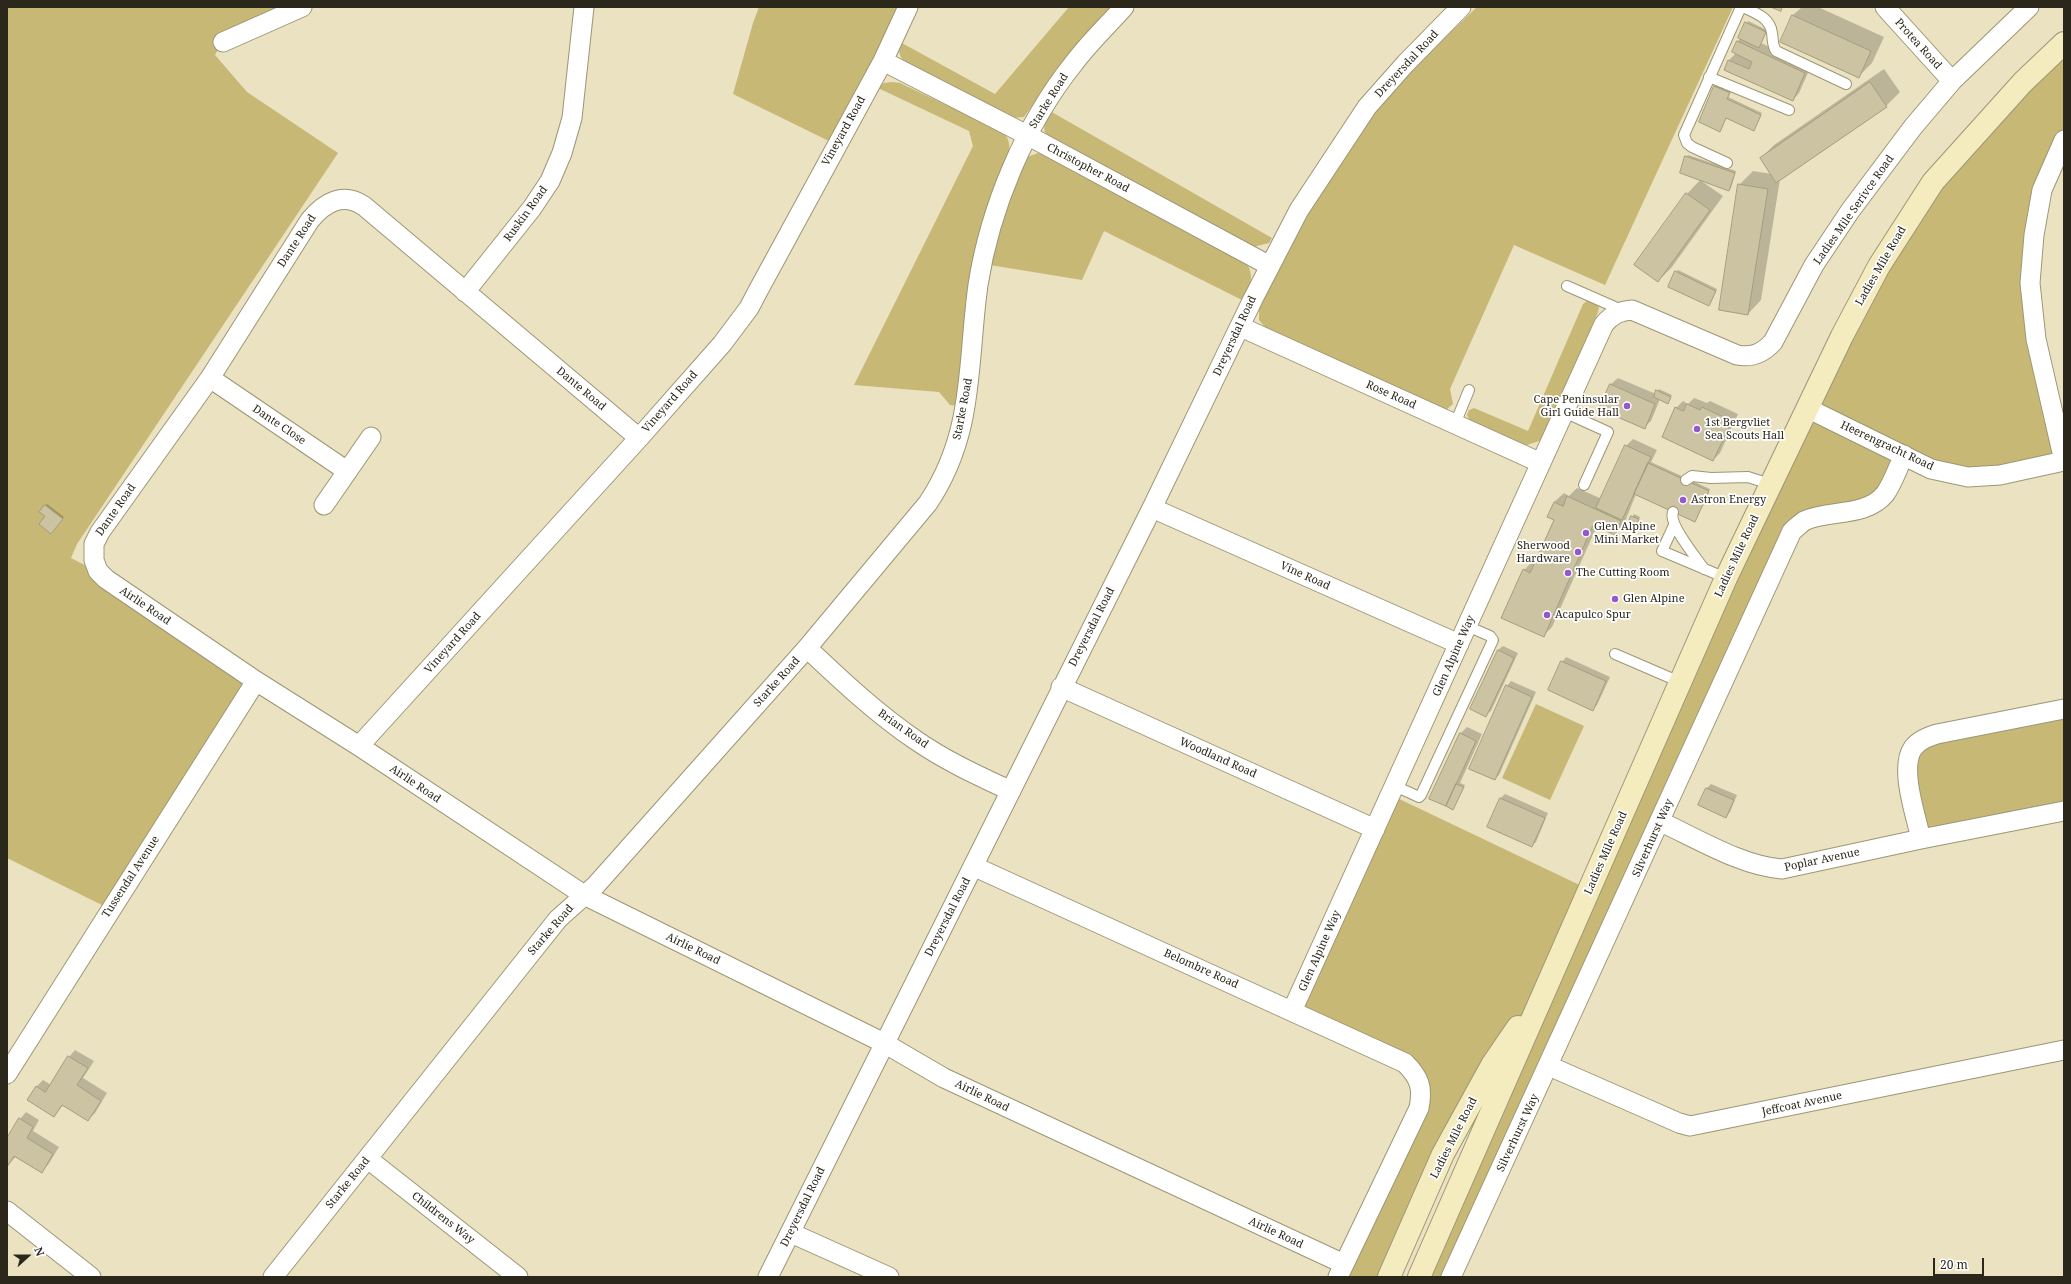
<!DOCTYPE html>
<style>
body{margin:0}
#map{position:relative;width:2071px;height:1284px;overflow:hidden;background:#eae2c0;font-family:"Noto Serif",serif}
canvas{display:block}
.frame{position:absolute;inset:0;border:8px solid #2b281b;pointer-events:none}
.north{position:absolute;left:8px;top:1236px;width:40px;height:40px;-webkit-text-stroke:3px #fff;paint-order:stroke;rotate:69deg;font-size:11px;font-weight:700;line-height:16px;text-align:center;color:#2b281b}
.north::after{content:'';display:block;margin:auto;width:14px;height:18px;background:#2b281b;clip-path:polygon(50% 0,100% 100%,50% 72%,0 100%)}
.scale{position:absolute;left:1933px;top:1258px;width:51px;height:18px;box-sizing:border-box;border:2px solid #2b281b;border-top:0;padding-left:5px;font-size:12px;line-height:14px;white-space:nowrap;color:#2b281b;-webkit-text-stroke:3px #fff;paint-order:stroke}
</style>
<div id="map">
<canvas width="2071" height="1284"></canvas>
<div class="frame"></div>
<div class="north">N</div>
<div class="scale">20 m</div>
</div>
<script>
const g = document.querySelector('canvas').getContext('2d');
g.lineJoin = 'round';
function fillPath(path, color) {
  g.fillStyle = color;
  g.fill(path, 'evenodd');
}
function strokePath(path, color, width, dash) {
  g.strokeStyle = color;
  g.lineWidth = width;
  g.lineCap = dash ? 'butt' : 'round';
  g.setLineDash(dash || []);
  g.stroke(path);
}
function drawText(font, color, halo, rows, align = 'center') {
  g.font = font + ' "Noto Serif",serif';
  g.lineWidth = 3.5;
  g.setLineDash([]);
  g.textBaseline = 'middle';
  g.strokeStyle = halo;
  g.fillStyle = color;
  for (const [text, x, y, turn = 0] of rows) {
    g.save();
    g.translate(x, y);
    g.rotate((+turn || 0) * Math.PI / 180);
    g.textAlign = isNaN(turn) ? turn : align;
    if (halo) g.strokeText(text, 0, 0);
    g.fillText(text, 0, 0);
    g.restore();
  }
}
const green = new Path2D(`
 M7 7H302L223 41 215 55 247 92 338 153 77 544 71 558 98 572 253 682 110 909 7 858Z
 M759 7H907L835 144 733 94 753 23Z
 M1069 7H1113L1067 58 1024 117 1012 118 904 62C899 55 898 50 900 42L995 94Z
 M1477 7H1733L1605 285 1514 245 1450 389 1453 404 1446 410 1268 331 1259 320V306L1306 215 1372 114 1411 70Z
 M2064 43V140L2057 153 2030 283 2064 461 2000 475 1904 455 1885 494 1803 522 1451 1277H1419L1544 989 1389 1277H1338L1419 1108 1415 1073 1292 1011 1391 795 1590 890 1726 578 1933 182Z
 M892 82 900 83 1003 132C1017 146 1004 164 998 179L958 406 950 405 939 392 854 385 973 146 969 131 878 88 884 83Z
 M1050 111 1272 238 1269 243 1253 247 1046 135C1042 125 1045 120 1050 111Z
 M1038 153 1045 155 1247 264C1255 278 1250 287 1242 300L1104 231 1082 280 990 265 1003 212 1027 157Z
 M1588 300 1597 303 1599 307 1598 312 1544 435 1539 441 1524 446 1470 421 1467 415 1469 410 1474 408 1528 431 1583 304Z
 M1536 704 1584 726 1550 800 1502 778Z
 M2064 709V811L1921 839 1914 747Z`);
const shadow = new Path2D(`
 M1802 7H1818L1884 37 1872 63 1858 77 1781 41 1793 15Z
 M1748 21 1767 30 1761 43 1811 66 1799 93 1793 100 1725 70 1729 60 1736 53 1737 42 1741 38Z
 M1884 69 1900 92 1886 106 1780 179 1761 300 1748 314 1739 185 1753 171 1772 174 1761 158 1774 145Z
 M1717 85 1731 91 1728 97 1762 113 1754 129 1727 117 1720 130 1715 87Z
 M1688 155 1736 171 1731 188 1729 189 1686 157Z
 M1700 180 1723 196 1672 267 1658 281 1687 194Z
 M1678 270 1717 289 1709 305 1676 272Z
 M1618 378 1656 394 1659 389 1672 395 1668 402 1660 399 1651 421 1644 427 1601 408 1611 384Z
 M1694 398 1707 403 1710 401 1738 414 1720 453 1713 460 1676 408 1683 401 1688 404Z
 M1633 439 1657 450 1651 462 1710 489 1696 519 1636 494 1624 524 1615 533 1597 526 1552 627 1543 636 1524 570 1533 561 1536 562 1555 519 1548 517 1554 502 1564 493 1569 496 1577 488 1602 499 1626 446Z
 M47 504 64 517 52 531 46 516 41 512Z
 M1634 514 1640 517 1637 524 1630 521Z
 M1503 646 1518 653 1491 711 1486 715 1498 650Z
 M1566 657 1610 677 1597 705 1593 709 1562 662Z
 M1511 681 1536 692 1499 775 1495 779 1507 686Z
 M1467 727 1482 734 1460 783 1465 785 1453 809 1460 734Z
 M1711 784 1737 795 1730 812 1726 817 1699 805 1707 788Z
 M1505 794 1548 813 1536 842 1531 846 1488 826 1501 798Z
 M75 1050 94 1061 83 1078 107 1093 95 1113 88 1120 64 1104 54 1116 36 1087 43 1080 51 1085 69 1057Z
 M26 1112 39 1120 33 1131 59 1147 48 1165 41 1171 16 1156 7 1167V1136L9 1137 20 1119Z`);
const building = new Path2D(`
 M1771 7H1782L1781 11Z
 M1792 15 1871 51 1859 78 1780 42Z
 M1745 22 1766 32 1759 48 1738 38Z
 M1737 41 1805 73 1793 101 1724 70 1728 60 1749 69 1752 62 1732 52Z
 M1870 82 1887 107 1776 183 1760 158Z
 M1714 86 1730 93 1727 99 1761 115 1754 131 1726 118 1720 132 1699 122Z
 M1685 156 1735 173 1729 191 1680 173Z
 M1738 184 1768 189 1748 315 1719 310Z
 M1686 193 1710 210 1658 282 1634 265Z
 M1675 271 1716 291 1709 306 1668 287Z
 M1610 384 1655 404 1645 429 1599 409Z
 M1656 390 1671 397 1668 404 1654 397Z
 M1687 404 1700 410 1702 407 1732 421 1713 461 1662 437 1675 407 1683 411Z
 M1625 445 1651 457 1622 520 1596 508Z
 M1648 463 1709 491 1695 522 1634 494Z
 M1567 496 1621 521 1615 535 1593 525 1544 637 1501 618 1523 569 1530 573 1554 520 1547 517 1554 502 1563 506Z
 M45 505 63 519 51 534 39 524 45 516 39 512Z
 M1631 516 1639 519 1637 525 1629 521Z
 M1498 650 1514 658 1486 717 1470 709Z
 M1561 661 1606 681 1593 711 1548 690Z
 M1506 685 1532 697 1495 780 1469 769Z
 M1460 733 1476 741 1446 806 1429 799Z
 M1456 784 1464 787 1453 810 1446 806Z
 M1706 788 1734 800 1726 818 1698 805Z
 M1500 798 1545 818 1532 847 1487 827Z
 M68 1056 88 1068 77 1085 101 1101 88 1121 62 1105 54 1117 27 1100 36 1086 45 1092Z
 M19 1118 33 1127 27 1138 53 1154 42 1173 14 1156 7 1167V1138Z`);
const lane = new Path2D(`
 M1743 7C1755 13 1770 17 1772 33 1773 39 1772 45 1776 51L1846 84
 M1709 77 1789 110
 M1727 163 1692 147 1687 143 1684 135 1741 7
 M1567 286 1624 311
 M1564 412 1608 432 1584 485
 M1455 424 1469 390
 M1686 480 1692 476 1711 478 1748 477 1770 484
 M1673 512C1668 524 1696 557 1704 569
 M1674 525 1662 551 1726 578
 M1615 654 1680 682
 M1395 786 1419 797 1421 795 1493 640 1490 636 1467 626`);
const street = new Path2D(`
 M1885 7 1952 81
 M223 42 302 7
 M883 61 1027 135 1270 266
 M465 292 532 208 550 181 562 153 572 118 584 7
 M1241 327 1541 463
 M210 378 347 471
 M1807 408 1931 469 1968 477 2000 475 2064 461
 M639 438 364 206C343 192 325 202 310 220L210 378 100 532 94 544V560L98 571 106 579 256 681 359 746 584 895 884 1043 944 1078 1344 1264
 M2064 461 2036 339 2030 283 2034 235 2042 190 2064 140
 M324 505 371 437
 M1152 508 1459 644
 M807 648C842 681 877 714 917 741 946 761 979 776 1011 791
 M1061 687 1375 829
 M359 746 639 438 722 344 749 308 759 289 883 61 908 7
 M1661 822C1698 839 1742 866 1782 869L1921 839 2064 811
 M1921 839C1916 816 1899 768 1913 748 1919 740 1928 737 1937 734L2064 709
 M973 866 1405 1063C1420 1078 1423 1088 1419 1108L1338 1277
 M1292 1011 1604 324C1612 315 1619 311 1632 310L1737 355C1752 358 1763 353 1773 342L1814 265 1850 211 1913 127 1952 81 2029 7
 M1549 1066 1679 1123 1690 1126 2064 1050
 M7 1074 256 681
 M368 1159 518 1277
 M7 1211 91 1277
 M791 1233 889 1277
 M273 1277 558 919 596 885 807 648 928 503C975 433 967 364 978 285 990 208 1025 124 1074 63 1089 43 1108 25 1124 7
 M768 1277 1152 508 1253 299 1299 210 1367 107 1406 63 1461 7
 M1451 1277 1792 531C1796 528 1800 524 1804 521 1829 509 1865 518 1885 494 1893 483 1898 467 1904 455`);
const secondary = new Path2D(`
 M1389 1277 1443 1154 1492 1065 1518 1027
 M1419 1277 1726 578 1842 336 1879 266 1933 182 2023 82 2064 43`);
const markers = [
 [1627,406,4,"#9657cd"],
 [1697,429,4,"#9657cd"],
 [1683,500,4,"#9657cd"],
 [1586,533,4,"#9657cd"],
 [1578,552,4,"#9657cd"],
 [1568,573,4,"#9657cd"],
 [1615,599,4,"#9657cd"],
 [1547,615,4,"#9657cd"]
];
const streetNames = [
 ["Protea Road",1918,44,48],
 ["Dreyersdal Road",1407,64,-47],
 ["Starke Road",1049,101,-58],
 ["Vineyard Road",844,131,-61],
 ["Christopher Road",1088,168,28],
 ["Ladies Mile Serivce Road",1854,210,-55],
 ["Ruskin Road",526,214,-54],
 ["Dante Road",297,241,-57],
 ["Ladies Mile Road",1881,266,-60],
 ["Dreyersdal Road",1235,336,-65],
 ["Dante Road",581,389,40],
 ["Rose Road",1391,395,24],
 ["Vineyard Road",670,402,-49],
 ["Starke Road",963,409,-79],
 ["Dante Close",279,425,34],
 ["Heerengracht Road",1887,446,25],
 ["Dante Road",116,510,-55],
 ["Ladies Mile Road",1737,556,-65],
 ["Vine Road",1305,576,24],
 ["Airlie Road",145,606,34],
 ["Dreyersdal Road",1092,627,-63],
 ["Vineyard Road",453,643,-48],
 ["Glen Alpine Way",1454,656,-66],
 ["Starke Road",777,682,-48],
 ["Brian Road",903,729,35],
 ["Woodland Road",1218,758,24],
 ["Airlie Road",415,784,34],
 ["Silverhurst Way",1653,838,-66],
 ["Ladies Mile Road",1606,853,-66],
 ["Poplar Avenue",1822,860,-12],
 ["Tussendal Avenue",131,877,-57],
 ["Dreyersdal Road",948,917,-63],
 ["Starke Road",551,930,-49],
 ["Airlie Road",693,949,26],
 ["Glen Alpine Way",1320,951,-66],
 ["Belombre Road",1201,969,24],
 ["Airlie Road",982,1096,26],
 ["Jeffcoat Avenue",1802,1104,-12],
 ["Silverhurst Way",1518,1133,-65],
 ["Ladies Mile Road",1454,1138,-63],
 ["Starke Road",348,1183,-51],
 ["Dreyersdal Road",803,1207,-64],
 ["Childrens Way",443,1218,38],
 ["Airlie Road",1276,1233,25]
];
const poiNames = [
 ["Cape Peninsular",1619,400,"right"],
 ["Girl Guide Hall",1619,413,"right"],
 ["1st Bergvliet",1705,423],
 ["Sea Scouts Hall",1705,436],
 ["Astron Energy",1691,500],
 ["Glen Alpine",1594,527],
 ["Mini Market",1594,540],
 ["Sherwood",1570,546,"right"],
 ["Hardware",1570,559,"right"],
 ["The Cutting Room",1576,573],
 ["Glen Alpine",1623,599],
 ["Acapulco Spur",1555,615]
];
fillPath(green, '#c7b875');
fillPath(shadow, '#0003');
fillPath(building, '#cbc3a2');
strokePath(building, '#a49d7d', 1);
strokePath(lane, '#9d9676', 12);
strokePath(street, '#9d9676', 21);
strokePath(secondary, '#9d9676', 24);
strokePath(lane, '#fff', 10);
strokePath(street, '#fff', 19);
strokePath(secondary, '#f4ebbf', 22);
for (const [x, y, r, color] of markers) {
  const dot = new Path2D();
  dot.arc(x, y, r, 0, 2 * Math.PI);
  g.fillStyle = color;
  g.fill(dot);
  strokePath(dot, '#fff', 1.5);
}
drawText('11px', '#2b281b', '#fff', streetNames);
drawText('11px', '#2b281b', '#fff', poiNames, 'left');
</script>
